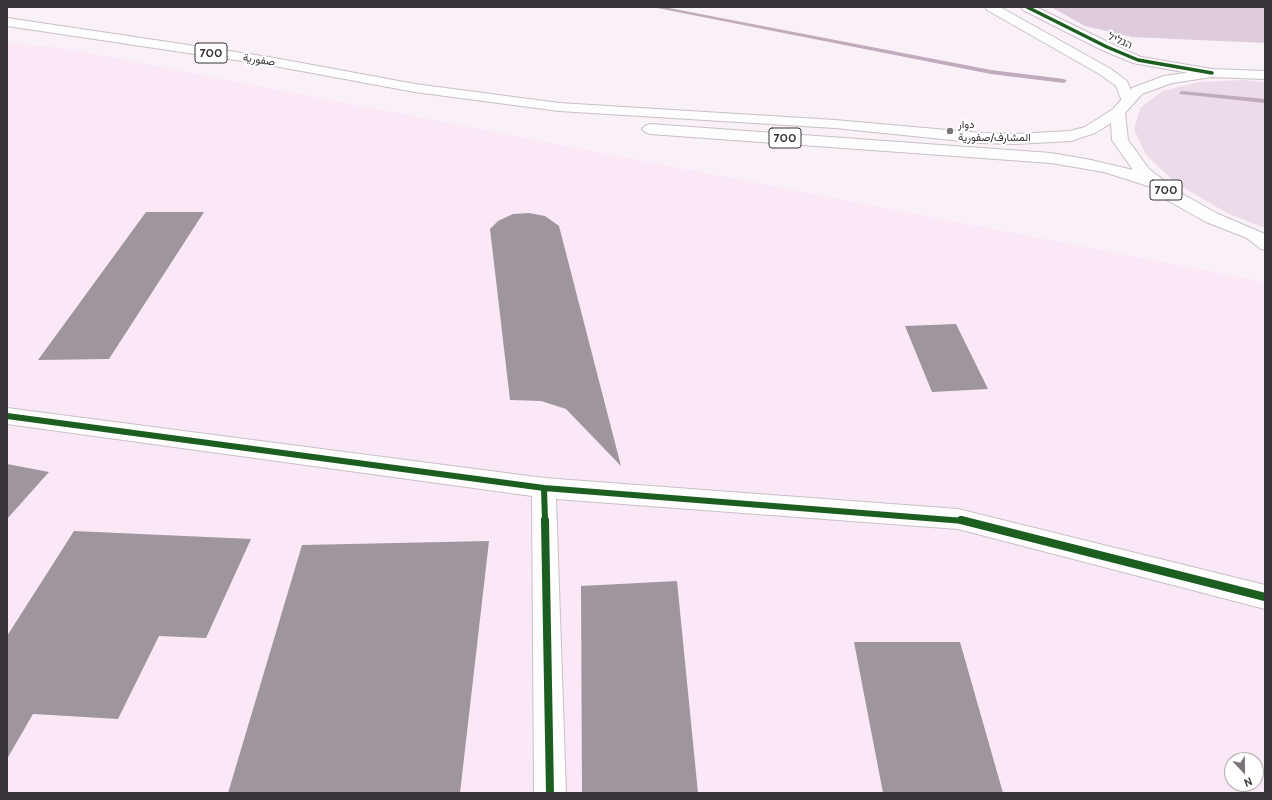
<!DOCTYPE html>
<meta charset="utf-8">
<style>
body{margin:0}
#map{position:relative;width:1272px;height:800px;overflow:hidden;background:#faf0f8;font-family:Cabin,sans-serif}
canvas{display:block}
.frame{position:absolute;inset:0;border:8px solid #393238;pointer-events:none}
.north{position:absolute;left:1224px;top:752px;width:40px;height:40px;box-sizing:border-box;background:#fff;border:1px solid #b0adaf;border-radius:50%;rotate:158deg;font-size:11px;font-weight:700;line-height:16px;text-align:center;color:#393238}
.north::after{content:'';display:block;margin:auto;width:14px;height:18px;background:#7d747b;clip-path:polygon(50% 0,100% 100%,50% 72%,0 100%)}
</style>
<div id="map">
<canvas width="1272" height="800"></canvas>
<div class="frame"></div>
<div class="north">N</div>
</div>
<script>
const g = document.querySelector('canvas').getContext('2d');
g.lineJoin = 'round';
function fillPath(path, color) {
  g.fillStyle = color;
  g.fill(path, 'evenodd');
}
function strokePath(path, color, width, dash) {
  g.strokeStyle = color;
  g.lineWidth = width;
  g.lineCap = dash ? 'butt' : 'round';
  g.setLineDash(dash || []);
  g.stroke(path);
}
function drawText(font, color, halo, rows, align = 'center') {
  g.font = font + ' Cabin,Vazirmatn,Heebo,sans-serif';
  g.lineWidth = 4;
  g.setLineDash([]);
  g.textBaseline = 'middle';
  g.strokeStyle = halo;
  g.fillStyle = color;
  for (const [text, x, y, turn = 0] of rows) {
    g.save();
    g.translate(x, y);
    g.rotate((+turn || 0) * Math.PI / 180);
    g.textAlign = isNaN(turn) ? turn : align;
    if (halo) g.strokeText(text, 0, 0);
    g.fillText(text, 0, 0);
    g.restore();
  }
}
const built = new Path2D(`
 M7 43 63 48 1265 282V793H7ZM1232 760H1256V784H1232Z`);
const green = new Path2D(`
 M1244 80 1265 82V228L1227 213 1177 184 1146 155 1134 129 1141 107 1163 91 1199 82Z`);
const forest = new Path2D(`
 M1051 7H1265V43L1132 37 1085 26Z`);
const stream = new Path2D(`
 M652 7H664L991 70 1064 79 1067 81 1064 83 991 74Z
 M1182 91 1265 99V103L1180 94 1179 93Z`);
const building = new Path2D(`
 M146 212H204L109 359 38 360Z
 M529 213 545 216 559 226 621 466 566 409 541 401 510 400 490 229 498 221 513 214Z
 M956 324 988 389 932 392 905 326Z
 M7 464 49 472 7 519Z
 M74 531 251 539 206 638 159 636 118 719 33 714 7 759V636Z
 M489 541 460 793H228L302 545Z
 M677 581 698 793H582L581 586Z
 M854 642H960L1003 793H883Z`);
const service = new Path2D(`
 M1247 230 1251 231 1265 242V250L1261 249 1243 235 1242 233 1243 231Z`);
const minor = new Path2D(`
 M985 7H1000L1111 69 1127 81 1135 101 1133 104 1128 105 1123 104 1116 86 1101 75 987 10Z
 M1021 7H1036L1112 44 1141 57 1212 69 1217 70 1219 73 1217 76 1212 77 1133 63 1102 50 1023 10Z
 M7 408 544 478 958 509 1265 585V609L958 529 556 499 566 793H534L532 496 7 424Z`);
const primary = new Path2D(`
 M7 18 269 57 415 84 559 103 835 120 981 133 1015 134 1070 131 1085 127 1113 109 1132 88 1164 76 1212 69 1265 71V79L1212 77 1172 83 1142 94 1125 113 1128 140 1149 169 1179 192 1218 214 1265 234V245L1206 222 1167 200 1151 187 1104 172 1051 163 650 134 645 132 642 129 645 126 650 124 1051 153 1091 160 1133 170 1112 140 1111 123 1095 133 1071 141 1015 144 981 143 835 128 559 111 415 92 269 65 7 26Z`);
const cyclewayFar2 = new Path2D(`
 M1027 7 1107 47 1138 60 1212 73`);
const cyclewayFar1 = new Path2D(`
 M7 416 544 488 964 521
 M544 488 545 521`);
const cycleway = new Path2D(`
 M545 520 550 793
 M961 520 1265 597`);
const markers = [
 [950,131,4,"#7d747b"]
];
const farStreetnames = [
 ["הגליל",1120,41,23],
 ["صفورية",259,60,9]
];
const farPoinames = [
 ["دوار",958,125],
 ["المشارف/صفورية",958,138]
];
const shields = [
 [211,53,32],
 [785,138,32],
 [1166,190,32]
];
const shieldNames = [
 ["700",211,53],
 ["700",785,138],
 ["700",1166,190]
];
fillPath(built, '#fbe8f7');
fillPath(green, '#ecdbe9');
fillPath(forest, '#decbdc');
fillPath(stream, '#bfabbc');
fillPath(building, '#9f969d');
strokePath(service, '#c8c0c6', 2);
strokePath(minor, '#c8c0c6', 2);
strokePath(primary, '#c8c0c6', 2);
fillPath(service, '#fefdfe');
fillPath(minor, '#fefdfe');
fillPath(primary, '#fefdfe');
strokePath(cyclewayFar2, '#1b5e20', 3.5);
strokePath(cyclewayFar1, '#1b5e20', 6);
strokePath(cycleway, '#1b5e20', 8);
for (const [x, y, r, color] of markers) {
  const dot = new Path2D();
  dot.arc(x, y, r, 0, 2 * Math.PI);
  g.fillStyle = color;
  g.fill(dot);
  strokePath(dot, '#fff', 1.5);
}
drawText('11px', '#393238', '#fff', farStreetnames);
drawText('11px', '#393238', '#fff', farPoinames, 'left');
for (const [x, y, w] of shields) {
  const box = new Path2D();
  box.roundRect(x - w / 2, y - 10, w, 20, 3);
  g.fillStyle = '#fff';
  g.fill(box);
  strokePath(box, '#393238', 1);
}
drawText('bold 12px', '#393238', null, shieldNames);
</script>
